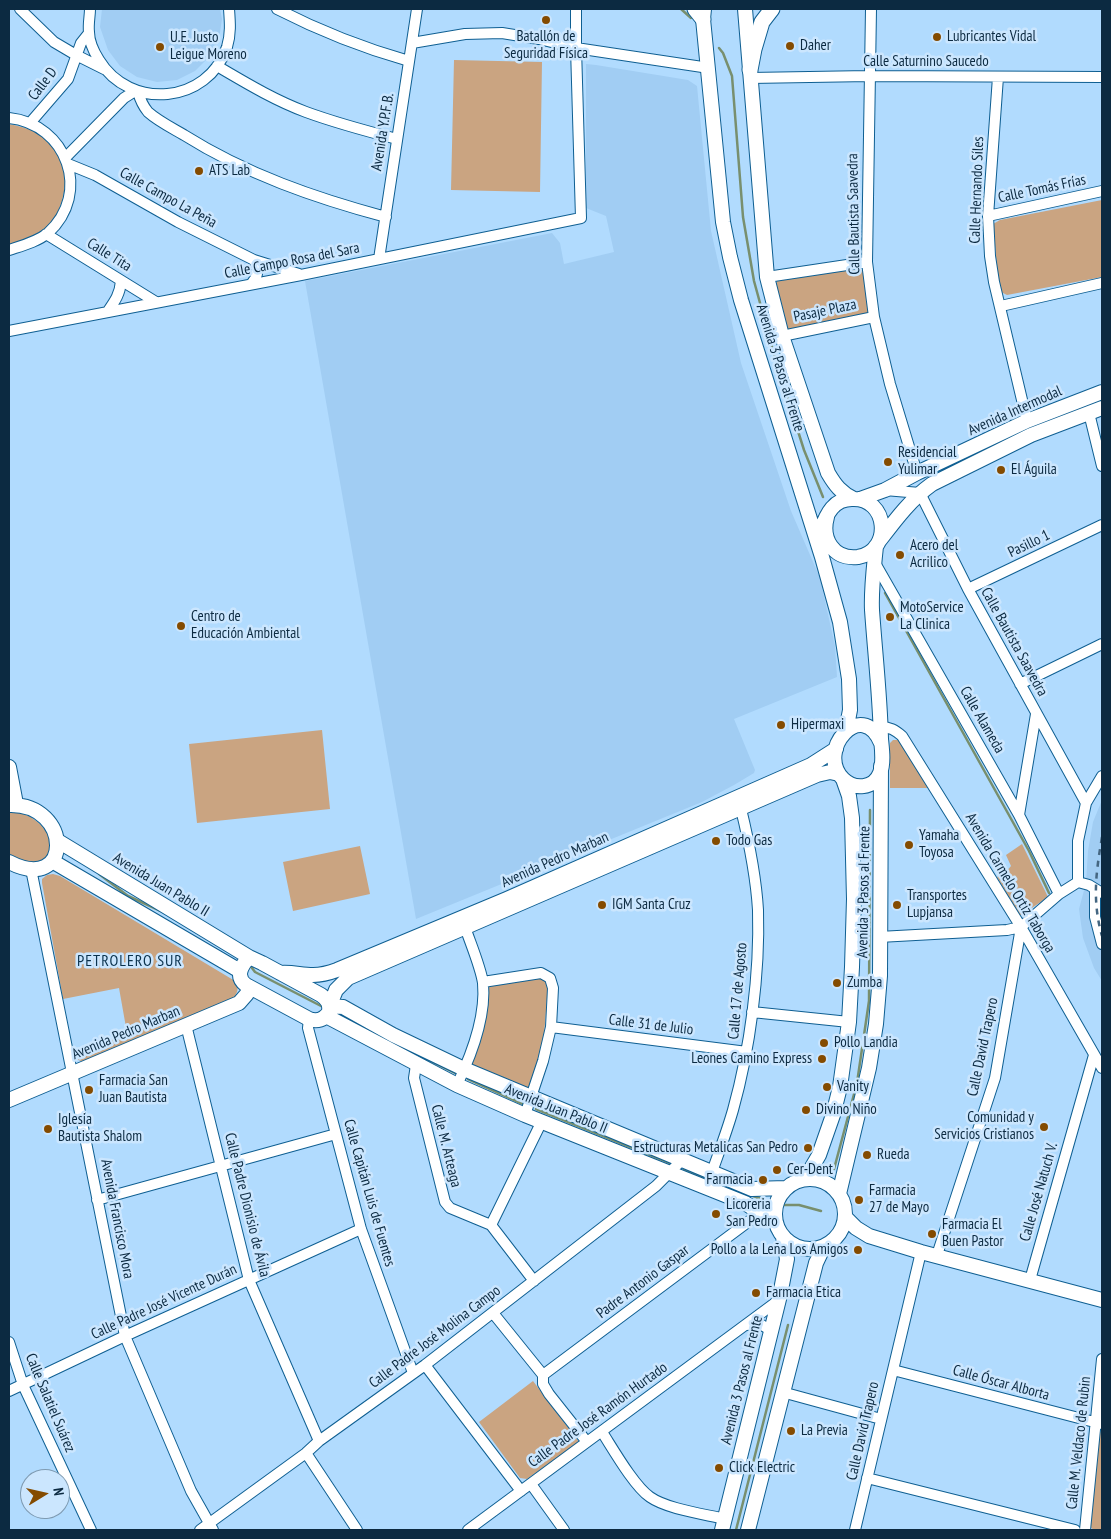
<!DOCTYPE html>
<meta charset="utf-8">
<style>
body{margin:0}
#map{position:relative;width:1111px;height:1539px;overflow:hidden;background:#b1dbfe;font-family:"PT Sans Narrow",sans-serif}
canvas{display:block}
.frame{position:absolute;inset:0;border:10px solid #0c2a41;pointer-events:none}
.north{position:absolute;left:20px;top:1469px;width:50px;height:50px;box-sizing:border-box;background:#cbe6fe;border:1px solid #7f9bb2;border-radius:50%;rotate:81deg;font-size:14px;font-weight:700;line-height:20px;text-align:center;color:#0c2a41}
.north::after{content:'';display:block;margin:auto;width:18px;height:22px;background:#844b00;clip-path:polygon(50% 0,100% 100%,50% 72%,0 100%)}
</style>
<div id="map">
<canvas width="1111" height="1539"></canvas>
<div class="frame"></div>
<div class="north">N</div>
</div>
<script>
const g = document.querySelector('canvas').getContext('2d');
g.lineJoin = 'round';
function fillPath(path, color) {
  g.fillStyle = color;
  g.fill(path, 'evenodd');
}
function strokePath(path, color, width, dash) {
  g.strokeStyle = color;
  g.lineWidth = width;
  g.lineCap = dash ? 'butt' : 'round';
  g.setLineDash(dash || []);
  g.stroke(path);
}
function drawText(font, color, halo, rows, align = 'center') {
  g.font = font + ' "PT Sans Narrow",sans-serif';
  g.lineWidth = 5;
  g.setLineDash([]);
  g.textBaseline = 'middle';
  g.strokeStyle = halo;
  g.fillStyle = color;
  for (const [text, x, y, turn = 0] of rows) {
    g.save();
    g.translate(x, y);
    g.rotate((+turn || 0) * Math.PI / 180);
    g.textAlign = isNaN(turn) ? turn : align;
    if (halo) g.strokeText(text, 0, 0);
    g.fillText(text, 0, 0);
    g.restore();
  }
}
const built = new Path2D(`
 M102 9H220L222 19 219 39 209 57 195 71 177 80 157 82 137 77 120 66 108 50 100 27Z
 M586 64 596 65 688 80 697 86 711 231 741 363 791 511 820 578 835 646 837 677 734 719 755 770 754 773 734 785 702 802 416 919 305 281 552 233 560 243 564 264 614 252 606 216 586 208Z
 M1102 800V981L1094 968 1083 938 1079 909 1086 883 1088 851 1093 822Z`);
const green = new Path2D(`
 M454 60 542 62 540 192 451 190Z
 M9 124C18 126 27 128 35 132 47 138 62 157 65 171 67 180 64 192 62 201 59 209 56 219 50 225 39 236 23 241 9 246Z
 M1102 200V277L1007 295 1001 292 999 289 993 224 1000 220Z
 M864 267 871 316 787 330 776 283 778 280Z
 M322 730 330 809 197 823 189 744Z
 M893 740H898L903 741 932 788H890V743Z
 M9 810C31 815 39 820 52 839L47 859 32 864 9 858Z
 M1022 844 1048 897 1020 916 997 877 1005 873 1011 866 1006 855Z
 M360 846 370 894 293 911 283 862Z
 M53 874 60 876 235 981C239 989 238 992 233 999L85 1061H81L76 1059 75 1053 127 1033 119 988 63 999 42 883V879L47 875Z
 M540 978 546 981 548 985 544 1036 530 1093 470 1067 487 989 493 984Z
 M533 1381 579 1442 527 1479 520 1478 479 1422Z
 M1102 1431V1530H1094L1090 1527 1099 1432Z`);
const stream = new Path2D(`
 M681 9 691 18
 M719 48 723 53 732 76 743 217 754 281 777 365 804 450 823 497
 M885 593 1029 851 1049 893
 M99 874 128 896 161 911
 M252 968 255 972 321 1006
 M364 1028 455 1073
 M468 1079 523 1104
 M536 1109 670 1163
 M684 1169 724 1185
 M834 1169 857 1083 869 1001 870 810
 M750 1195 762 1199
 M783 1205H799L821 1211
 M736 1530 788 1325`);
const street = new Path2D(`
 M20 9 54 42 76 55 104 69
 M90 9C90 16 88 24 89 32 89 42 94 52 99 60 130 111 208 104 227 47 231 34 230 22 229 9
 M277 9C320 31 363 48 409 61
 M871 9 867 262 874 317 890 384 917 473
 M412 43 465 34 502 33 539 39 576 48 709 68
 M217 66C246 83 274 100 306 112 336 123 366 131 397 139
 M998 77 988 216 990 256 994 282 1027 421
 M750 78 869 76 1102 77
 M138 92C140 99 143 106 148 112 158 121 172 128 184 135 246 174 315 198 386 217
 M9 118C67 124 92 193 48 233 37 242 21 246 9 250
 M30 123 68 79 81 43 89 33
 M66 157 124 98 135 91
 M68 164 95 175 178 222 254 260 299 274
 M988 216 1102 191
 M46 234 156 302
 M379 259 417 9
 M767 277 867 262
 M252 283C258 276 259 268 254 260
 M1001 306 1102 283
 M108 311C115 301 120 294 121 281
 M9 331 301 275 581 218 576 48V9
 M782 336 874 317
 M1089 413 1102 466
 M885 490 920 493 968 589 1086 803
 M875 563 1019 815 1059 894
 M968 589 1102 525
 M1020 684 1102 644
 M881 727C890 727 895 730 902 736L1021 927 1102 1068
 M1019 815 1036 714
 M31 869 125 1336 191 1491 213 1530
 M1078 882V841L1086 803 1102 776
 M1095 889V917L1102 944
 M1021 927 1059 894 1078 882 1089 885 1102 893
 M879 937 1007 930 1021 927
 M483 982 541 973 550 978 553 988 551 1027 543 1061 525 1115
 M752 1012 849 1022
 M309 1019 308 1028 361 1229 413 1373
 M186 1025 249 1280 319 1441
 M551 1027 747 1052
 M416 1065 414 1078 445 1202 450 1208 491 1225 534 1281
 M457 1085C471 1056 486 1016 483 983 481 968 470 942 465 927
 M712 1172C719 1152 727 1131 733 1110 750 1049 760 974 758 910 756 876 749 842 741 809
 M97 1200 336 1134
 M491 1225 542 1121
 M937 1255 995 1078 1021 927
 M1030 1280 1094 1055
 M493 1313 543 1375V1384L549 1394 587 1442
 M746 1325 760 1324 772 1331
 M9 1342 23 1385 91 1530
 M425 1365 521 1491
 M893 1370 1102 1424
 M543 1375 760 1213
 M9 1391 125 1336 361 1229
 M782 1392 881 1419
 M602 1432C613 1449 634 1486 650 1497 667 1509 704 1514 725 1519
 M306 1453 357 1530
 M867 1478 1075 1530
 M531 1484 564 1530
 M200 1530 306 1453 319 1441 425 1365 656 1186 682 1160
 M468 1530 779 1300
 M855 1530 921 1252
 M1085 1530 1102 1359`);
const secondary = new Path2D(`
 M704 9 703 19 723 222 730 257 741 300 822 557 840 622 849 679 850 710 846 731
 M745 9 767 277 782 336 828 473C835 485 841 493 854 499
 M860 499 885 490 917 473 1027 421 1102 392
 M817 539C821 529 825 516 832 508 837 502 844 499 852 499 888 497 893 551 858 557 833 560 821 538 827 517
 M880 540C896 519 911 499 932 484L1031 435 1102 408
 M876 546C874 567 871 589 872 610 875 653 880 696 881 739 882 749 884 763 880 773 874 789 854 790 843 779 815 751 862 697 881 743
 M9 767 16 804
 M9 805C73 803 73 895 9 862
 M58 841 249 957
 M52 861 240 971
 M249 957 262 963 321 995C328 1000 330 1004 329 1012 324 1020 317 1022 309 1019L246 985C235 977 241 966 249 957Z
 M280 973C293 972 301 975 313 975 321 975 329 973 337 970L507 899 811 765 836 749
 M330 1005 336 990 348 978 817 775 830 772 839 774
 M330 1006 343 1007 393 1035 464 1069 752 1189 786 1188
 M326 1016 457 1085 525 1115 745 1203 776 1223
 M9 1100 239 1003 246 995 251 988
 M775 1214a35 35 0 1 1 70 0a35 35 0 1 1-70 0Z
 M805 1179 819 1155 833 1115 840 1087 849 1022 852 967 854 899 852 818 849 796 843 779
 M839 1194 869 1068 876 1024 880 976 881 766
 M845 1217 856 1228 869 1236 921 1252 1102 1300
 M722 1530 780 1295 787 1259 783 1237
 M748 1530 816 1263 824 1246`);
const primary = new Path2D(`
 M695 9 703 19
 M750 70 754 49 762 22 772 9`);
const rail = new Path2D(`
 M1102 837C1096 872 1092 901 1102 936`);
const markers = [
 [546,20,5,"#844b00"],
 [937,37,5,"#844b00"],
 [790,46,5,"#844b00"],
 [160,47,5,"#844b00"],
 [199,171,5,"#844b00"],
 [888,462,5,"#844b00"],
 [1001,470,5,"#844b00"],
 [900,555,5,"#844b00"],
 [890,617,5,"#844b00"],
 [181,626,5,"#844b00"],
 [781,725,5,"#844b00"],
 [716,841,5,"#844b00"],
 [909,845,5,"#844b00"],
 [602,905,5,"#844b00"],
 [897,905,5,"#844b00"],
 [837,983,5,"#844b00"],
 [824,1043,5,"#844b00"],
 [822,1059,5,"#844b00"],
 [827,1087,5,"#844b00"],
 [89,1090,5,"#844b00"],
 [806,1110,5,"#844b00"],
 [1044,1127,5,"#844b00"],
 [48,1129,5,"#844b00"],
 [808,1148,5,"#844b00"],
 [867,1155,5,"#844b00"],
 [777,1170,5,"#844b00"],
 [763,1180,5,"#844b00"],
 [859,1200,5,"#844b00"],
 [716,1214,5,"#844b00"],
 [932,1234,5,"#844b00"],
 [858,1250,5,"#844b00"],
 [756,1293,5,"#844b00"],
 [791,1431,5,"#844b00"],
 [719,1468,5,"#844b00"]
];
const poiNames = [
 ["Batallón de",546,37,"center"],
 ["Seguridad Física",546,54,"center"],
 ["Lubricantes Vidal",947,37],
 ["U.E. Justo",170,38],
 ["Leigue Moreno",170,55],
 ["Daher",800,46],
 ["ATS Lab",209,171],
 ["Residencial",898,453],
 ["Yulimar",898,470],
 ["El Águila",1011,470],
 ["Acero del",910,546],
 ["Acrilico",910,563],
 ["MotoService",900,608],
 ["La Clinica",900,625],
 ["Centro de",191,617],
 ["Educación Ambiental",191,634],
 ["Hipermaxi",791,725],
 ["Yamaha",919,836],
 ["Toyosa",919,853],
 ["Todo Gas",726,841],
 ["Transportes",907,896],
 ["Lupjansa",907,913],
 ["IGM Santa Cruz",612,905],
 ["Zumba",847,983],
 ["Pollo Landia",834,1043],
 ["Leones Camino Express",812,1059,"right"],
 ["Farmacia San",99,1081],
 ["Juan Bautista",99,1098],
 ["Vanity",837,1087],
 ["Divino Niño",816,1110],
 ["Comunidad y",1034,1118,"right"],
 ["Servicios Cristianos",1034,1135,"right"],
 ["Iglesia",58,1120],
 ["Bautista Shalom",58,1137],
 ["Estructuras Metalicas San Pedro",798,1148,"right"],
 ["Rueda",877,1155],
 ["Cer-Dent",787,1170],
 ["Farmacia",753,1180,"right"],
 ["Farmacia",869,1191],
 ["27 de Mayo",869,1208],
 ["Licoreria",726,1205],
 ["San Pedro",726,1222],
 ["Farmacia El",942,1225],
 ["Buen Pastor",942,1242],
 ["Pollo a la Leña Los Amigos",848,1250,"right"],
 ["Farmacia Etica",766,1293],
 ["La Previa",801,1431],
 ["Click Electric",729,1468]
];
const streetNames = [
 ["Calle Saturnino Saucedo",926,62],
 ["Calle D",43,84,-53],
 ["Avenida Y.P.F.B.",383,132,-81],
 ["Calle Tomás Frías",1042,189,-12],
 ["Calle Hernando Síles",977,190,-88],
 ["Calle Campo La Peña",168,198,29],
 ["Calle Bautista Saavedra",854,214,-91],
 ["Calle Tita",109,255,32],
 ["Calle Campo Rosa del Sara",292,261,-11],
 ["Pasaje Plaza",825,311,-12],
 ["Avenida 3 Pasos al Frente",780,368,73],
 ["Avenida Intermodal",1015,411,-24],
 ["Pasillo 1",1029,544,-26],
 ["Calle Bautista Saavedra",1014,642,61],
 ["Calle Alameda",982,720,60],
 ["Avenida Pedro Marban",555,860,-24],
 ["Avenida Carmelo Ortiz Taborga",1010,883,59],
 ["Avenida Juan Pablo II",161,885,31],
 ["Avenida 3 Pasos al Frente",864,892,-89],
 ["Calle 17 de Agosto",738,991,-85],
 ["Calle 31 de Julio",651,1025,7],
 ["Avenida Pedro Marban",126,1033,-23],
 ["Calle David Trapero",983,1047,-78],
 ["Avenida Juan Pablo II",556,1109,22],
 ["Calle M. Arteaga",446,1146,76],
 ["Calle José Natuch V.",1039,1192,-74],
 ["Calle Capitán Luis de Fuentes",369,1193,74],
 ["Calle Padre Dionisio de Ávila",247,1205,76],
 ["Avenida Francisco Mora",117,1219,79],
 ["Padre Antonio Gaspar",643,1282,-37],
 ["Calle Padre José Vicente Durán",164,1302,-25],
 ["Calle Padre José Molina Campo",435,1337,-37],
 ["Avenida 3 Pasos al Frente",742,1380,-76],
 ["Calle Óscar Alborta",1001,1383,15],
 ["Calle Salatiel Suárez",50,1403,67],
 ["Calle Padre José Ramón Hurtado",598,1415,-36],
 ["Calle David Trapero",863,1431,-77],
 ["Calle M. Veldaco de Rubin",1079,1443,-84]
];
const neighbourhoodNames = [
 ["PETROLERO SUR",130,961]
];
fillPath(built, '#a1cdf3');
fillPath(green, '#caa481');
strokePath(stream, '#788f6e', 2.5);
strokePath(street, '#0f5f92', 12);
strokePath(secondary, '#0f5f92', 16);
strokePath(primary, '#0f5f92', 17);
strokePath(street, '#fff', 10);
strokePath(secondary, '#fff', 14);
strokePath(primary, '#fff', 15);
strokePath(rail, '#446681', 2.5, [6, 6]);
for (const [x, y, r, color] of markers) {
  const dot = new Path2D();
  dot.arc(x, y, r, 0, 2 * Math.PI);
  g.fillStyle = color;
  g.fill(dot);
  strokePath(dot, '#cbe6fe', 2);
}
drawText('15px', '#0c2a41', '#cbe6fe', poiNames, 'left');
drawText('15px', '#0c2a41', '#cbe6fe', streetNames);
g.letterSpacing = '1px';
drawText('16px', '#0a324d', '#cbe6fe', neighbourhoodNames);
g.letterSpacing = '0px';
</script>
